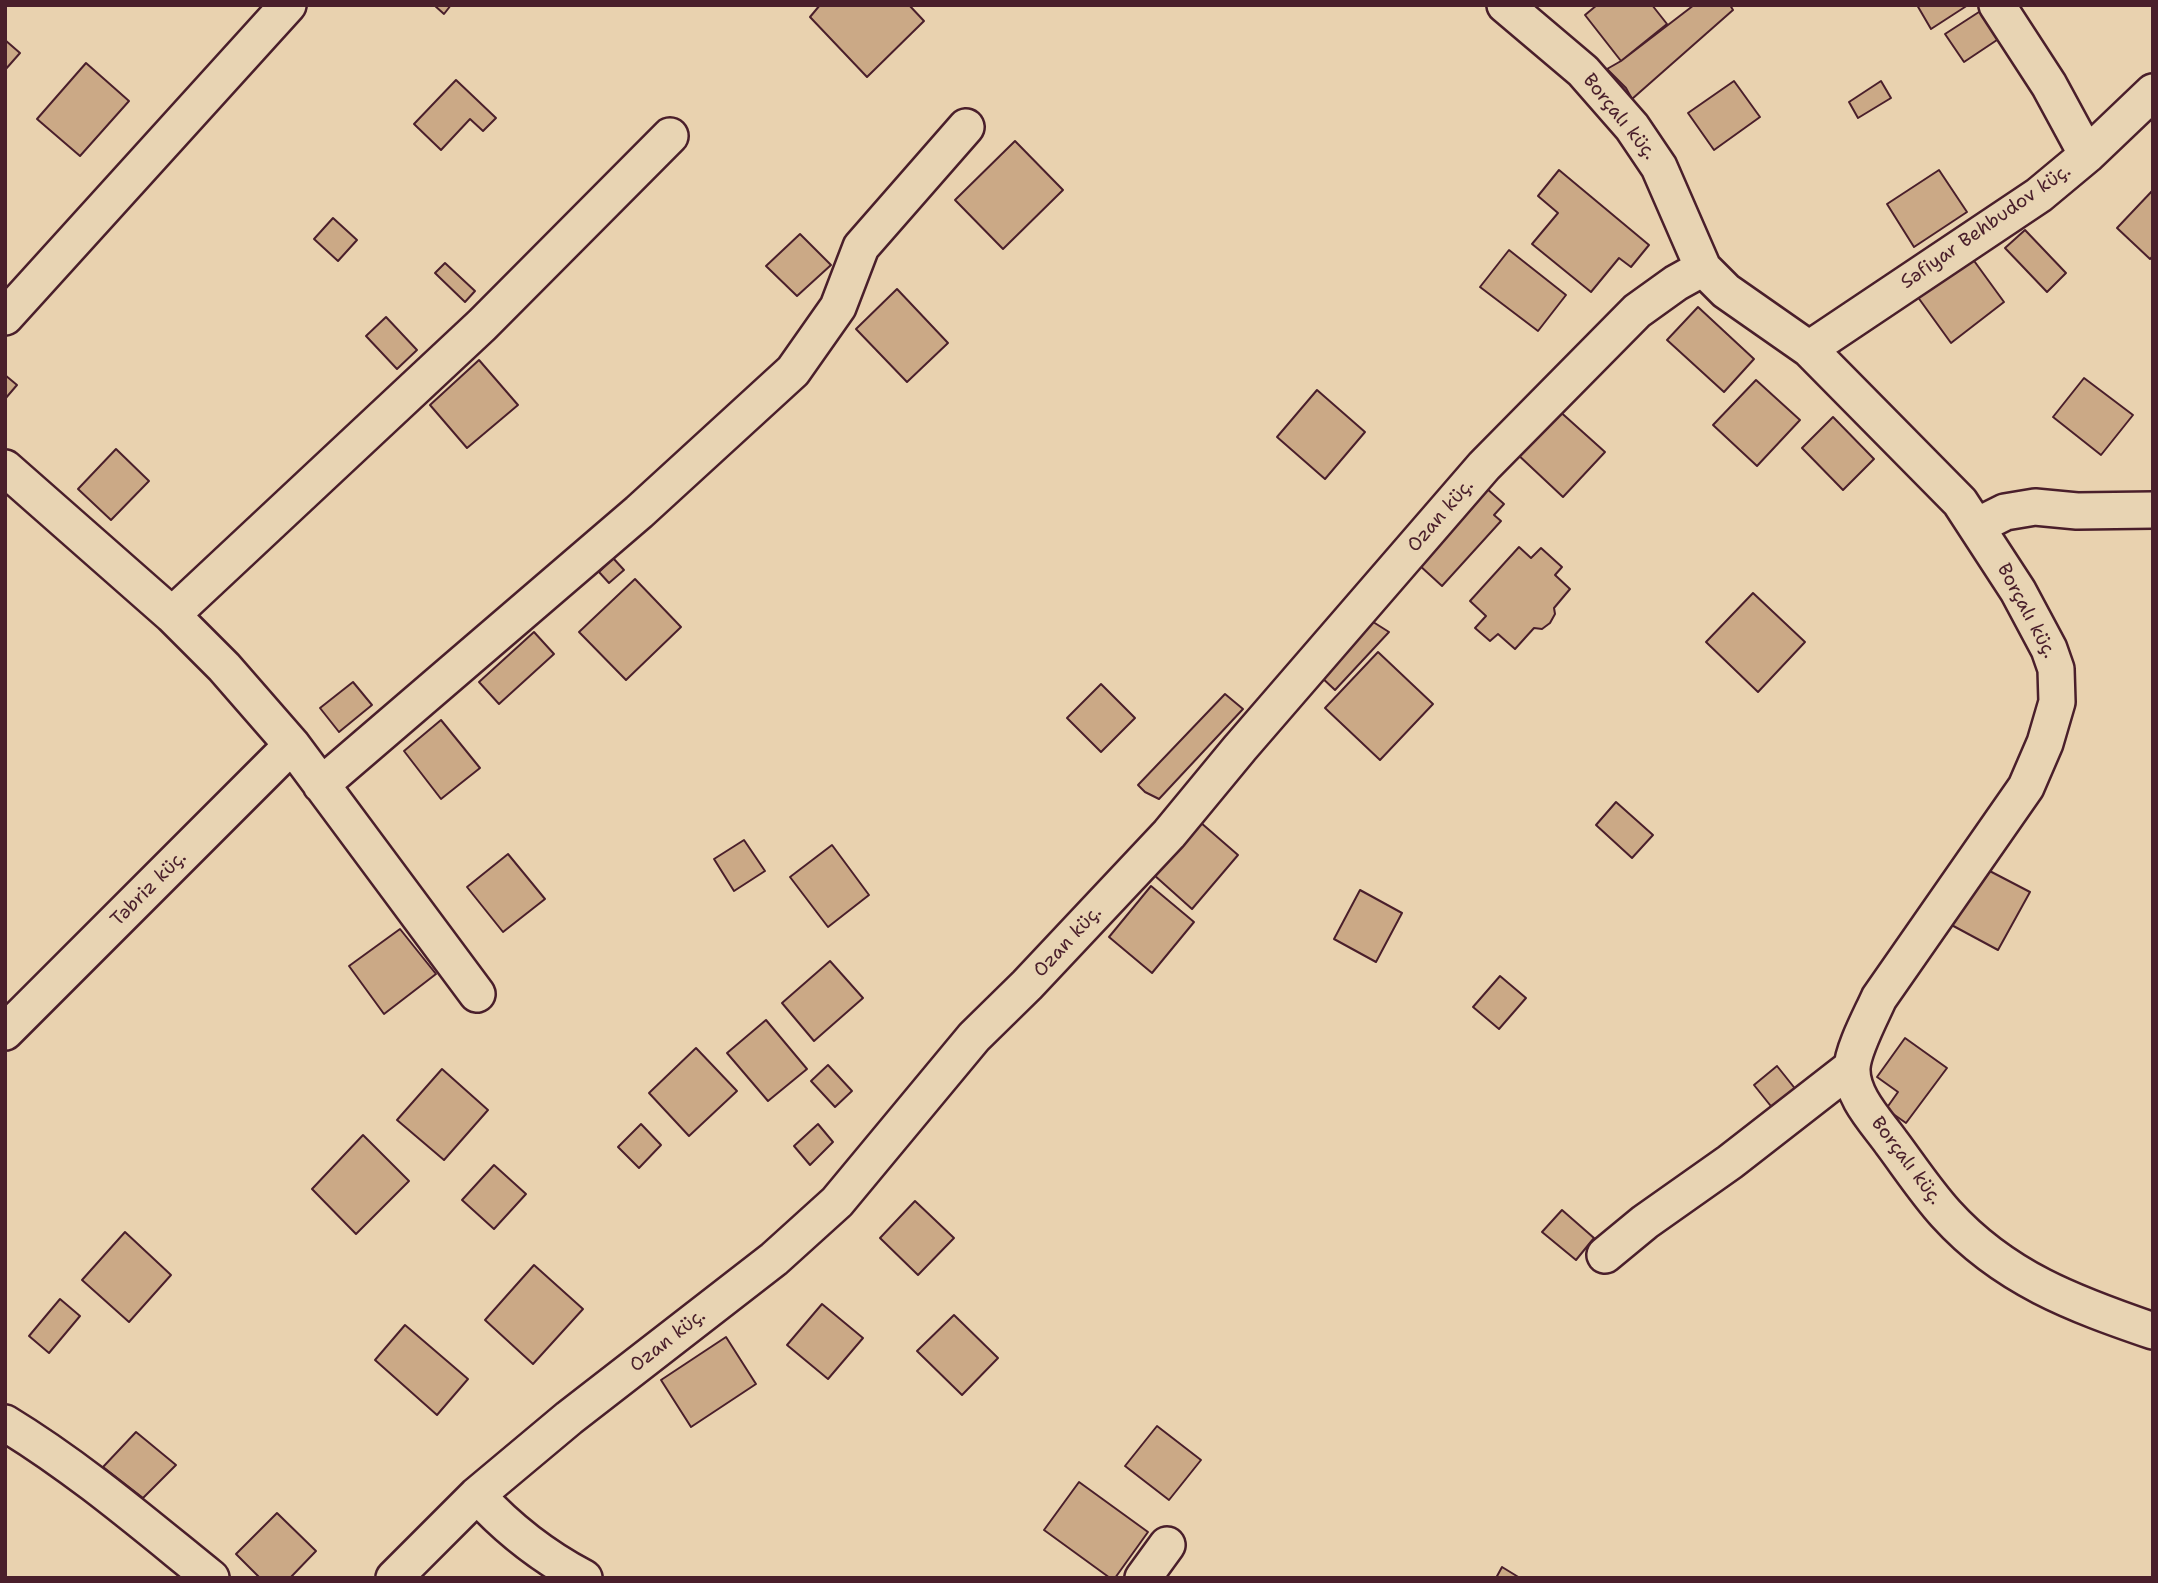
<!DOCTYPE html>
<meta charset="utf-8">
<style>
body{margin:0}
#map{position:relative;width:2158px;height:1583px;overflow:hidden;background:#e9d2af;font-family:"Shantell Sans",sans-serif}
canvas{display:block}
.frame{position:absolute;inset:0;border:7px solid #4a1f2b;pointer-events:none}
</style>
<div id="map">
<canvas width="2158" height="1583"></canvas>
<div class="frame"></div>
</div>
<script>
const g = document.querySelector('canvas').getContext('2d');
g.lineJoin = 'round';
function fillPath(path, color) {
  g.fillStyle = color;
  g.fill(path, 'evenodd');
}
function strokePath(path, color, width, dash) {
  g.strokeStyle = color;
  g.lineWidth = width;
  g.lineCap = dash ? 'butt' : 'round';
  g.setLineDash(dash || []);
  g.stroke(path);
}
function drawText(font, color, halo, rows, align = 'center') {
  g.font = font + ' "Shantell Sans",sans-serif';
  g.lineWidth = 5;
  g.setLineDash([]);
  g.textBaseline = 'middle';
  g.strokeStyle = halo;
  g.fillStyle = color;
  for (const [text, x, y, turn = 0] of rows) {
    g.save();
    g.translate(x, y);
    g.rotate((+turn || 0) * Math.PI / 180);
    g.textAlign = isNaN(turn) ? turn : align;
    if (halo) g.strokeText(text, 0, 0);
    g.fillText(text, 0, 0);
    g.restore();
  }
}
const building = new Path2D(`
 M434 5H451L444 14Z
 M820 5H909L924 21 867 77 810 17Z
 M1597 5H1652L1667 24 1621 61 1585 15Z
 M1694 5H1730L1733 10 1632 99 1626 88 1607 69 1621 61Z
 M1917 5H1968L1931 29Z
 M1982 10 2000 38 1964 62 1945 34Z
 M5 40 20 53 5 70Z
 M86 63 129 101 80 156 37 119Z
 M456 80 496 118 483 131 470 119 441 150 414 124Z
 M1734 81 1760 117 1714 150 1688 113Z
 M1881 81 1891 98 1858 118 1849 102Z
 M1015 141 1063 190 1003 249 955 200Z
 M1559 170 1649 245 1631 267 1619 258 1591 292 1532 244 1558 213 1538 196Z
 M1939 170 1967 212 1914 247 1887 204Z
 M2153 190V256L2150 259 2117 228Z
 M333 218 357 240 338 261 314 239Z
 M2025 230 2066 273 2047 292 2005 248Z
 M800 234 831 265 797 296 766 266Z
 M1509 250 1566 295 1538 331 1480 287Z
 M1972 258 2004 302 1951 343 1912 289Z
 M445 263 475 291 465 302 435 273Z
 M897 289 948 343 907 382 856 329Z
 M1698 307 1754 359 1724 392 1667 340Z
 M386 317 417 350 397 369 366 336Z
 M479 360 518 405 467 448 430 405Z
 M5 375 17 385 5 399Z
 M2084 378 2133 415 2101 455 2053 417Z
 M1756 380 1800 420 1757 466 1713 425Z
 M1317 390 1365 432 1325 479 1277 437Z
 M1556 408 1605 452 1563 497 1515 452Z
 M1833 417 1874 459 1843 490 1802 448Z
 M116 449 149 481 111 520 78 489Z
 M1485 487 1504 504 1494 515 1501 521 1442 586 1418 564Z
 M1519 547 1531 558 1541 548 1562 567 1555 575 1570 589 1554 608 1555 614 1550 623 1542 629 1534 628 1515 649 1498 634 1490 641 1475 628 1486 616 1470 601Z
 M613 558 624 570 609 583 599 572Z
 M635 579 681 627 626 680 579 632Z
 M1753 593 1805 642 1758 692 1706 642Z
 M1370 620 1389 632 1335 690 1319 675Z
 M534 632 554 654 499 704 479 682Z
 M1378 652 1433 704 1380 760 1325 708Z
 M353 682 372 705 339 732 320 708Z
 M1101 684 1135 718 1101 752 1067 718Z
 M1225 694 1243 709 1159 799 1145 792 1138 785Z
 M441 720 480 768 441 799 404 751Z
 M1616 802 1653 835 1632 858 1596 825Z
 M1200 822 1238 855 1192 909 1154 875Z
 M744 840 765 871 734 891 714 859Z
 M832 845 869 895 828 927 790 877Z
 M508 854 545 899 503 932 467 887Z
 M1982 867 2030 892 1998 950 1946 922Z
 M1151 886 1194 922 1152 973 1109 937Z
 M1360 890 1402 913 1376 962 1334 939Z
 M400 929 436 974 384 1014 349 966Z
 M830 961 863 998 814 1041 782 1003Z
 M1500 976 1526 998 1499 1029 1473 1007Z
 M766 1020 807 1069 768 1101 727 1053Z
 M1905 1038 1947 1068 1906 1123 1886 1109 1898 1092 1877 1077Z
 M696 1048 737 1091 689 1136 649 1093Z
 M828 1065 852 1091 835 1107 811 1081Z
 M1777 1066 1797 1091 1774 1110 1754 1085Z
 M442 1069 488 1110 444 1160 397 1120Z
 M641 1124 661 1145 639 1168 618 1147Z
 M818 1124 833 1142 810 1165 794 1146Z
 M363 1135 409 1181 356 1234 312 1189Z
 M494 1165 526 1194 494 1229 462 1200Z
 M915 1201 954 1238 918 1275 880 1238Z
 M1562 1210 1594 1238 1576 1260 1542 1232Z
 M125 1232 171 1275 129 1322 82 1280Z
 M534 1265 583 1309 533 1364 485 1320Z
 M60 1299 80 1316 49 1353 29 1336Z
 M822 1304 863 1338 828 1379 787 1345Z
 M954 1315 998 1358 962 1395 917 1351Z
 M405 1325 468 1379 437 1415 375 1360Z
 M726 1337 756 1384 691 1427 661 1380Z
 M1157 1426 1201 1460 1169 1500 1125 1466Z
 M136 1432 176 1465 143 1498 103 1467Z
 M1079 1482 1148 1532 1115 1578H1110L1044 1530Z
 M277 1513 316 1551 290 1578H260L236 1554Z
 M1502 1567 1520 1578H1496Z`);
const minor = new Path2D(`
 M1505 5 1583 71 1632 127 1659 167 1703 268 1726 291 1809 349 1960 502 2018 591 2049 649 2056 669 2057 702 2045 743 2026 787 1879 998C1871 1016 1853 1049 1852 1068 1851 1096 1876 1121 1891 1142 1909 1166 1926 1192 1946 1214 2004 1278 2074 1304 2153 1331
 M1997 5 2049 85 2087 155
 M5 317 288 5
 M1809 349 2039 195 2087 155 2153 92
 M5 468 172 615 224 667 292 745 477 994
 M1977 526 2005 512 2035 507 2077 511 2153 510
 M172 615 482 325 670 136
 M321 785 639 512 793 371 838 307 861 247 966 127
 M5 1032 292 745
 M1605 1255 1645 1222 1730 1162 1852 1067
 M5 1423C79 1468 144 1524 211 1578
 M477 1495C508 1529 544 1557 584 1578
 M394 1578 477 1495 569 1418 774 1259 837 1202 974 1037 1027 985 1169 834 1240 748 1484 466 1637 311 1676 283 1703 268
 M1143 1578 1167 1545`);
const streetNames = [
 ["Borçalı küç.",1619,117,51],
 ["Səfiyar Behbudov küç.",1986,227,-35],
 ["Ozan küç.",1441,516,-49],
 ["Borçalı küç.",2026,611,62],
 ["Təbriz küç.",149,889,-45],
 ["Ozan küç.",1068,942,-47],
 ["Borçalı küç.",1906,1161,53],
 ["Ozan küç.",668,1341,-38]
];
fillPath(building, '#cba986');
strokePath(building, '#4a1f2b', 2);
strokePath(minor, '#4a1f2b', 40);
strokePath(minor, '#e8d4b3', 35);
drawText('19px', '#4a1f2b', '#e8d4b3', streetNames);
</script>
